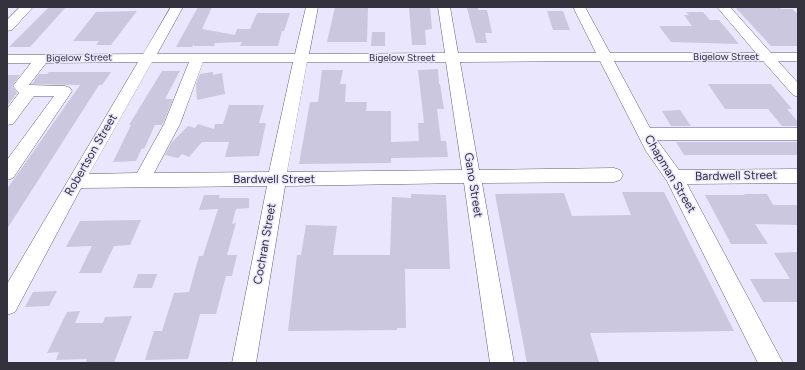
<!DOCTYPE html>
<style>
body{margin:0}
#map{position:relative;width:805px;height:370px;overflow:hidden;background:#e9e6fe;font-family:Figtree,sans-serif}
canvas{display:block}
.frame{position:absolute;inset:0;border:8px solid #34323c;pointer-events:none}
</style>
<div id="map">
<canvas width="805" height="370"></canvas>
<div class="frame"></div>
</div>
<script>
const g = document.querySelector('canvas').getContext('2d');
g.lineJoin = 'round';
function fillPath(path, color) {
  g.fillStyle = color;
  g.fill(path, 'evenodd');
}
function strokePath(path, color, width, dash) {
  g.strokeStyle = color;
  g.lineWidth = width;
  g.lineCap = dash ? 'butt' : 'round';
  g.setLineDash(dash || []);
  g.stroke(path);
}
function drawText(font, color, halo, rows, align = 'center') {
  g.font = font + ' Figtree,sans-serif';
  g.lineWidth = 3;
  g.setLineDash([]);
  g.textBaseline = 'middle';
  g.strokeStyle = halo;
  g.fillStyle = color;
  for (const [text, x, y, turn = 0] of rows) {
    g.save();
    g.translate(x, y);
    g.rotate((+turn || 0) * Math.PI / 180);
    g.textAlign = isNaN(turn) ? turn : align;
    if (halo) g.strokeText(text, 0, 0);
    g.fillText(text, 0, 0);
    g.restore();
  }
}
const building = new Path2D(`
 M49 7H66L30 47H9Z
 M198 7H212L202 29 235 35 237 29H250L257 13H290L284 31H282L278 46H240L242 42 215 43 214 46H194V44L192 47H176Z
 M335 7H368L367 42H327Z
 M409 7H430L432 29 425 30 426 45H412Z
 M472 7H478V10H487L492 33H485L487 43H476L467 8Z
 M735 7H779L781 9H792L798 14V46H771Z
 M137 11 111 45H96L99 41H73L96 12Z
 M547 11H563L570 30H553Z
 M686 12H703L710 20H719L739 44 671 42 659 26H692L684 15H689Z
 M372 32H385V46H371Z
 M438 69 439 84H440L444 109H437L441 141H446L448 157 391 158V163L299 164 310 102H318L322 70H343L340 84H346L345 102H367L366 111H391V142L419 141 418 123H424L418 70Z
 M162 71H180L165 99H173L163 123 162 125H155L144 149 142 148 136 161 113 162 131 125H129Z
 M49 72H111L102 85H99L7 229V189L80 85 32 84 39 74H47Z
 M213 72V75L222 73 225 94 197 100 196 84 200 74Z
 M7 75H20L12 86 17 93 7 106Z
 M708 84H771L792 109H787L798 122V126H782L768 109H725Z
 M229 105H264L259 123H266L259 156 225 157 229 142H202L189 157 182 154 178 158 165 155 172 142 188 126 195 128 198 124 214 129 215 124H223Z
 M680 110 691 126H671L662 111Z
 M676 142H798V155H684Z
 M622 192H664L734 331 590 333 599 362 527 363 495 194 564 193 572 216 631 215Z
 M411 194 446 195 450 269H405L406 328H397V330L288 331 297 255H301L306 225 337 226 333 255H390L392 197 411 198Z
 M744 194H767L773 205H798V225L755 224 768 244H731L705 195H745Z
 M204 195H220L219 198H249V208L236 209 232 224 236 223 227 255H237L232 276H226L216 314H200L188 359 145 360 154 331H162L174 293 189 292 199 256H203L218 209 199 210Z
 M141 220 130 245 114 246 101 273H79L92 246 66 247 80 221Z
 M798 252V302H763L750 279H790L774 253Z
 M138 274H157L152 288H133Z
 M57 291 49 306 25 307 33 292Z
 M80 311 75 323H103L105 317 132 316 114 363H86L87 359 56 360 59 352 47 353 67 312Z`);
const minor = new Path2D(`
 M20 7H33L12 30 7 31V20Z
 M171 7H183L157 54H295L306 7H318L309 54 445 53 438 7H450L458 53H596L573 7H585L610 53H756L717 7H730L771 53H798V61H778L798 83V97L793 95 763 61H614L650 128H798V140H657L679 170 798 169V183L687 184 783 363H758L667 181 646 151 600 61 460 62 479 170 614 168 620 170 623 175 620 180 614 182 482 183 514 363H490L464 183 285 186 256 363H232L267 186 81 188 15 312 7 315V284L138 62 46 63 29 85 65 86 70 88 72 91 13 178 7 180V160L54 96H34L13 124 7 125V109L19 93 13 86 31 63H7V55L143 54ZM152 62H189L164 124 137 173 89 174ZM203 62H293L269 172 154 173 180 124ZM307 62H446L462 170 287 172Z`);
const farStreetnames = [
 ["Bigelow Street",726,57],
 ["Bigelow Street",79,58,-1],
 ["Bigelow Street",402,58]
];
const streetNames = [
 ["Robertson Street",91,155,-60],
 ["Chapman Street",670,174,59],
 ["Bardwell Street",736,176,-1],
 ["Bardwell Street",274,179],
 ["Gano Street",473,185,81],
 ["Cochran Street",265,244,-80]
];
fillPath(building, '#cac7de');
strokePath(minor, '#635f74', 1);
fillPath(minor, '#fff');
drawText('10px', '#34323c', '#e9e6fe', farStreetnames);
drawText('12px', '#34323c', '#e9e6fe', streetNames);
</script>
